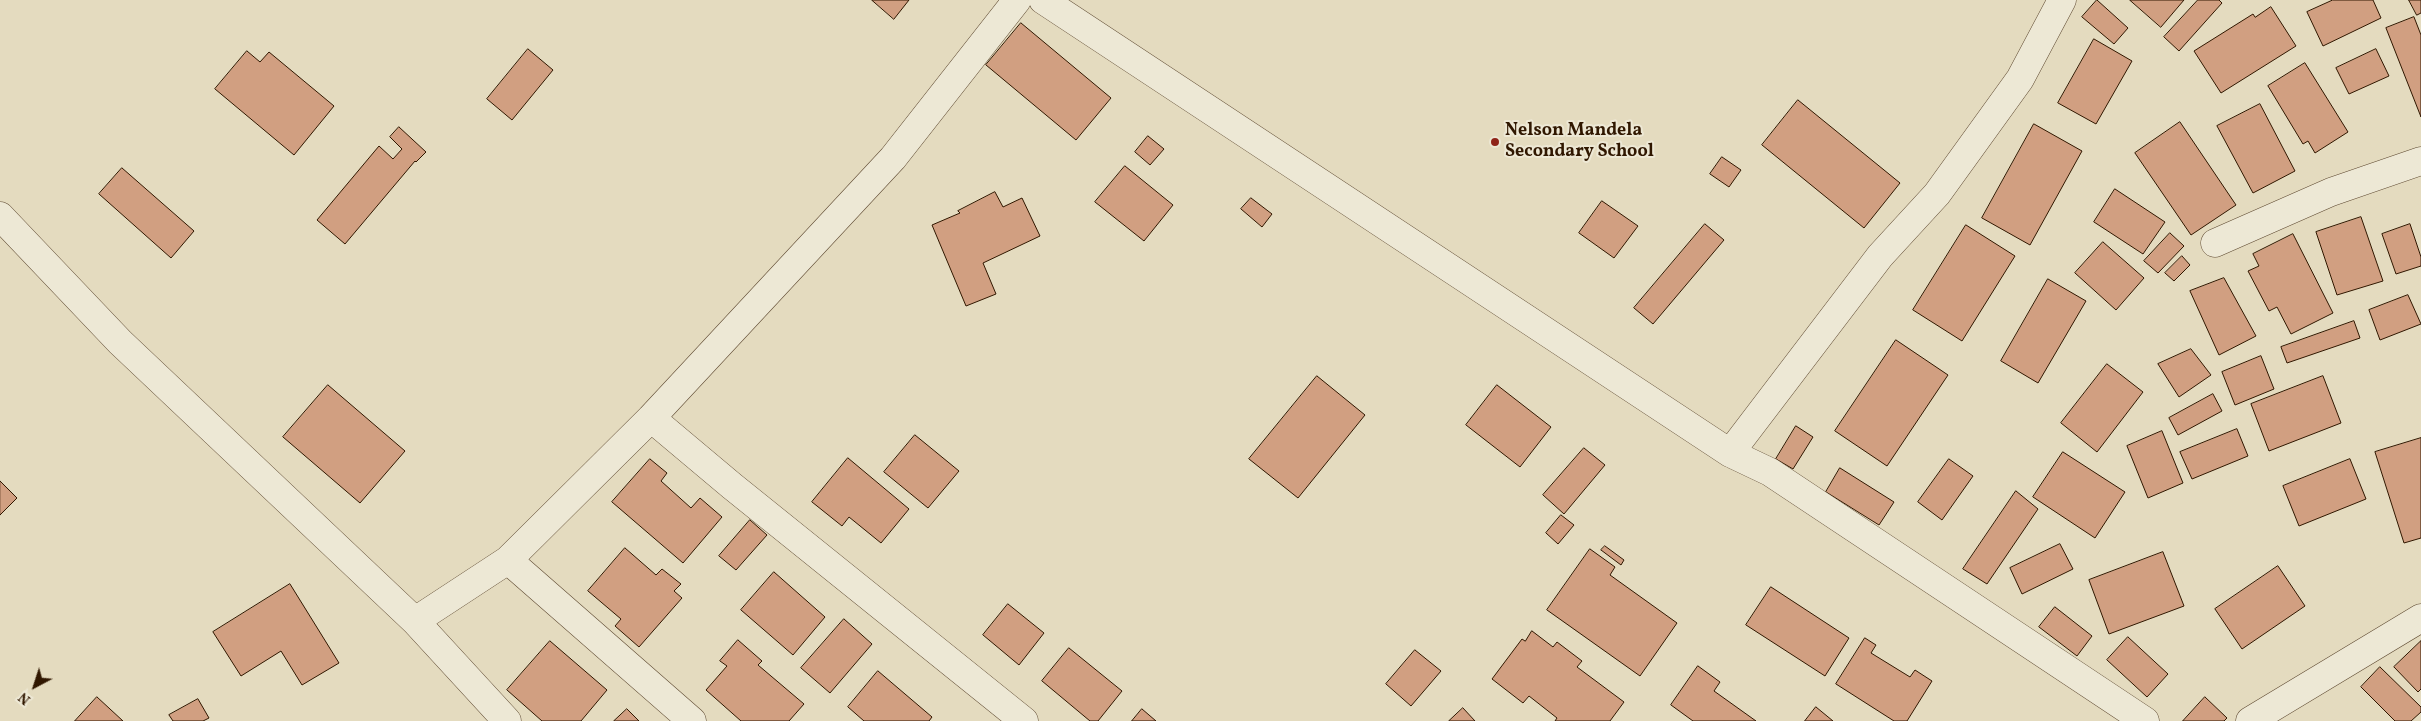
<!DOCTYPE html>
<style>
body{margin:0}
#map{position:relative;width:2421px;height:721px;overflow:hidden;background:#e4dbbf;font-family:Vollkorn,serif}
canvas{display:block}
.north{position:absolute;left:10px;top:661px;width:50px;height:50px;-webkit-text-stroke:4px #ede8d5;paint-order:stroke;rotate:220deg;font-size:14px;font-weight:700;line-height:20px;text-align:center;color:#301700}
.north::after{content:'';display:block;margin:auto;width:18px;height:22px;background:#301700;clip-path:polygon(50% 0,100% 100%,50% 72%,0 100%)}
</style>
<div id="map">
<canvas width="2421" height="721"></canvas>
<div class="north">N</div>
</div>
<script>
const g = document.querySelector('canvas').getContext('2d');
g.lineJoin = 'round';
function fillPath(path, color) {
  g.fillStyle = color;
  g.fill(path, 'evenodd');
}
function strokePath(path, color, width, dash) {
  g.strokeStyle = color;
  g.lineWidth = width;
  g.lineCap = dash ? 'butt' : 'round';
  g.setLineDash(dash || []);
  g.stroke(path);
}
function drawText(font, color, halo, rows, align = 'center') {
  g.font = font + ' Vollkorn,serif';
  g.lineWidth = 4;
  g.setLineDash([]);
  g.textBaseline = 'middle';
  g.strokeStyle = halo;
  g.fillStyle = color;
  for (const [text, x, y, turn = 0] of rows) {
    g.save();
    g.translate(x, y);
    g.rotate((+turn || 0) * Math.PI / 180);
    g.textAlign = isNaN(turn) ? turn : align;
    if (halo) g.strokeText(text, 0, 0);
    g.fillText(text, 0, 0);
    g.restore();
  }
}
const building = new Path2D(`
 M872 0H909L894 19Z
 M2097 0 2128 28 2114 44 2082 17Z
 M2130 0H2184L2161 27Z
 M2198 0H2219L2222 3 2179 51 2164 37Z
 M2333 0H2373L2381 18 2323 46 2307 12Z
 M2409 0H2421V13L2417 15Z
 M2271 7 2296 46 2221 93 2194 51 2253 14 2255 17Z
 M2414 17 2421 35V117L2386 28Z
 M1021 23 1111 98 1076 140 986 65Z
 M2094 39 2132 61 2096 124 2058 103Z
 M528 49 553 70 512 120 487 99Z
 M2376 49 2389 76 2349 94 2336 68Z
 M247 51 260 62 269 52 334 106 294 155 215 89Z
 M2305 63 2348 132 2315 153 2308 141 2303 144 2268 86Z
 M1798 100 1900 183 1864 228 1762 145Z
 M2260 104 2295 171 2253 193 2217 126Z
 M2180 122 2236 205 2191 235 2135 153Z
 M2034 124 2082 151 2030 245 1982 218Z
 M399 127 426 152 416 162 415 161 345 244 317 220 379 146 393 159 402 149 390 137Z
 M1148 136 1164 149 1150 165 1135 152Z
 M1722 157 1741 170 1729 187 1710 174Z
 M1125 166 1173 205 1144 241 1095 202Z
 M122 168 194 231 171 258 99 194Z
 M2115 189 2165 222 2143 254 2094 222Z
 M995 192 1003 207 1022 198 1040 236 983 263 996 294 966 306 932 225 960 213 958 211Z
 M1251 198 1272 214 1262 227 1241 209Z
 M1602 201 1638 226 1614 258 1579 233Z
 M2361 217 2383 281 2337 295 2316 232Z
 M1705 224 1724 240 1653 324 1634 308Z
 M2410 224 2421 257V266L2396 274 2382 234Z
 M1966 225 2015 256 1962 341 1913 310Z
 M2170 233 2184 246 2158 273 2144 261Z
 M2293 234 2333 313 2291 334 2277 307 2269 311 2248 271 2259 266 2253 254Z
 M2103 242 2144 278 2116 310 2075 273Z
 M2182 256 2190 265 2174 281 2165 273Z
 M2224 278 2256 336 2219 355 2190 291Z
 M2048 279 2086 301 2038 383 2001 361Z
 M2408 295 2421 324 2380 340 2369 310Z
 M2354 321 2360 338 2287 363 2281 347Z
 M1896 340 1948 375 1887 466 1835 431Z
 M2191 349 2211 375 2179 397 2158 364Z
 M2261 356 2274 389 2235 405 2222 372Z
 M2107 364 2143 392 2097 452 2061 423Z
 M1317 376 1365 415 1298 498 1249 459Z
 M2323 376 2341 423 2269 451 2251 404Z
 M328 385 405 451 360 503 283 437Z
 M1497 385 1551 427 1520 467 1466 425Z
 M2213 394 2222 411 2178 435 2169 418Z
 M1796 426 1813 437 1793 469 1776 459Z
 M2237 429 2248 456 2192 479 2180 452Z
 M2162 431 2183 483 2148 498 2127 446Z
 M915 435 959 471 928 508 884 472Z
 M2421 438V538L2404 543 2375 452Z
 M1584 448 1605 465 1564 514 1543 495Z
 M2063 452 2125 492 2095 538 2033 497Z
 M848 458 909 509 881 543 849 517 842 526 812 502Z
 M650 459 667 473 661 481 691 508 700 498 722 517 683 563 612 502Z
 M1949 459 1973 476 1942 520 1918 502Z
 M2350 459 2366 499 2299 526 2283 486Z
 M1840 468 1894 502 1879 525 1826 492Z
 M0 481 17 498 0 515Z
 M2016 491 2038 509 1987 584 1963 569Z
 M1561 515 1574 525 1558 544 1546 533Z
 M750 520 767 535 736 570 719 556Z
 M2060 544 2073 569 2022 594 2010 568Z
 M1605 546 1624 560 1621 565 1601 550Z
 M625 548 656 575 662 569 681 584 674 591 682 598 639 647 615 626 621 619 588 591Z
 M1590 549 1615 567 1610 575 1677 623 1640 676 1547 610Z
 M2163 552 2184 606 2109 634 2089 580Z
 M2278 566 2305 606 2242 649 2215 609Z
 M774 572 825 617 793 655 741 610Z
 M290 584 339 663 302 685 281 651 241 676 213 632Z
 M1771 587 1849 638 1825 676 1746 625Z
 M1008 604 1044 633 1019 665 983 635Z
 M2055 607 2092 636 2077 656 2039 627Z
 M844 619 872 644 830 693 801 668Z
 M1532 631 1553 647 1557 642 1582 661 1577 667 1624 702 1610 721H1555L1557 718 1529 696 1523 703 1492 679 1522 639 1525 641Z
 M2128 637 2168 674 2147 697 2107 660Z
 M1865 638 1876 645 1871 653 1910 677 1915 670 1932 681 1907 721H1894L1836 684Z
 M738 640 762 661 758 665 804 704 789 721H741L706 690 727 666 720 661Z
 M550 641 607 690 581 721H542L507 690Z
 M2421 641V689L2418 692 2394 667Z
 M1069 648 1122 691 1098 721H1090L1042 681Z
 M1415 650 1441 671 1411 706 1386 684Z
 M1698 666 1720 682 1714 691 1756 721H1693L1671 705Z
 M2380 667 2421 707V712L2411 721H2395L2361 687Z
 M878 671 932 717 929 721H864L848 707Z
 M97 697 123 721H75Z
 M2205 697 2227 718 2224 721H2183Z
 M198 699 209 718 203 721H173L169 715Z
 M1816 707 1833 721H1805Z
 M1463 708 1475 721H1449Z
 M627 709 639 721H614Z
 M1142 709 1156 721H1132Z`);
const minor = new Path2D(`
 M1043 0 1730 453 1770 472 2145 721
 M0 216 120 342 415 621 507 721
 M2215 243 2331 192 2421 161
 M651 418 732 486 1024 721
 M1730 453 1880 256 1937 194 2020 79 2062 0
 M508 560 692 721
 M415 621 508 560 651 418 893 158 1017 0
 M2250 721 2421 618`);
const markers = [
 [1495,142,5,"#8f2418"]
];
const poiNames = [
 ["Nelson Mandela",1505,132],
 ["Secondary School",1505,153]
];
fillPath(building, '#d19f81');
strokePath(building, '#301700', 1);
strokePath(minor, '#5d4830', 29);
strokePath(minor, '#ede8d5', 28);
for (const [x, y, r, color] of markers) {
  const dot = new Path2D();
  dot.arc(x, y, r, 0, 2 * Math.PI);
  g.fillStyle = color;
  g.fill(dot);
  strokePath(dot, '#ede8d5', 2);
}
drawText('bold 18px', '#301700', '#ede8d5', poiNames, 'left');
</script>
